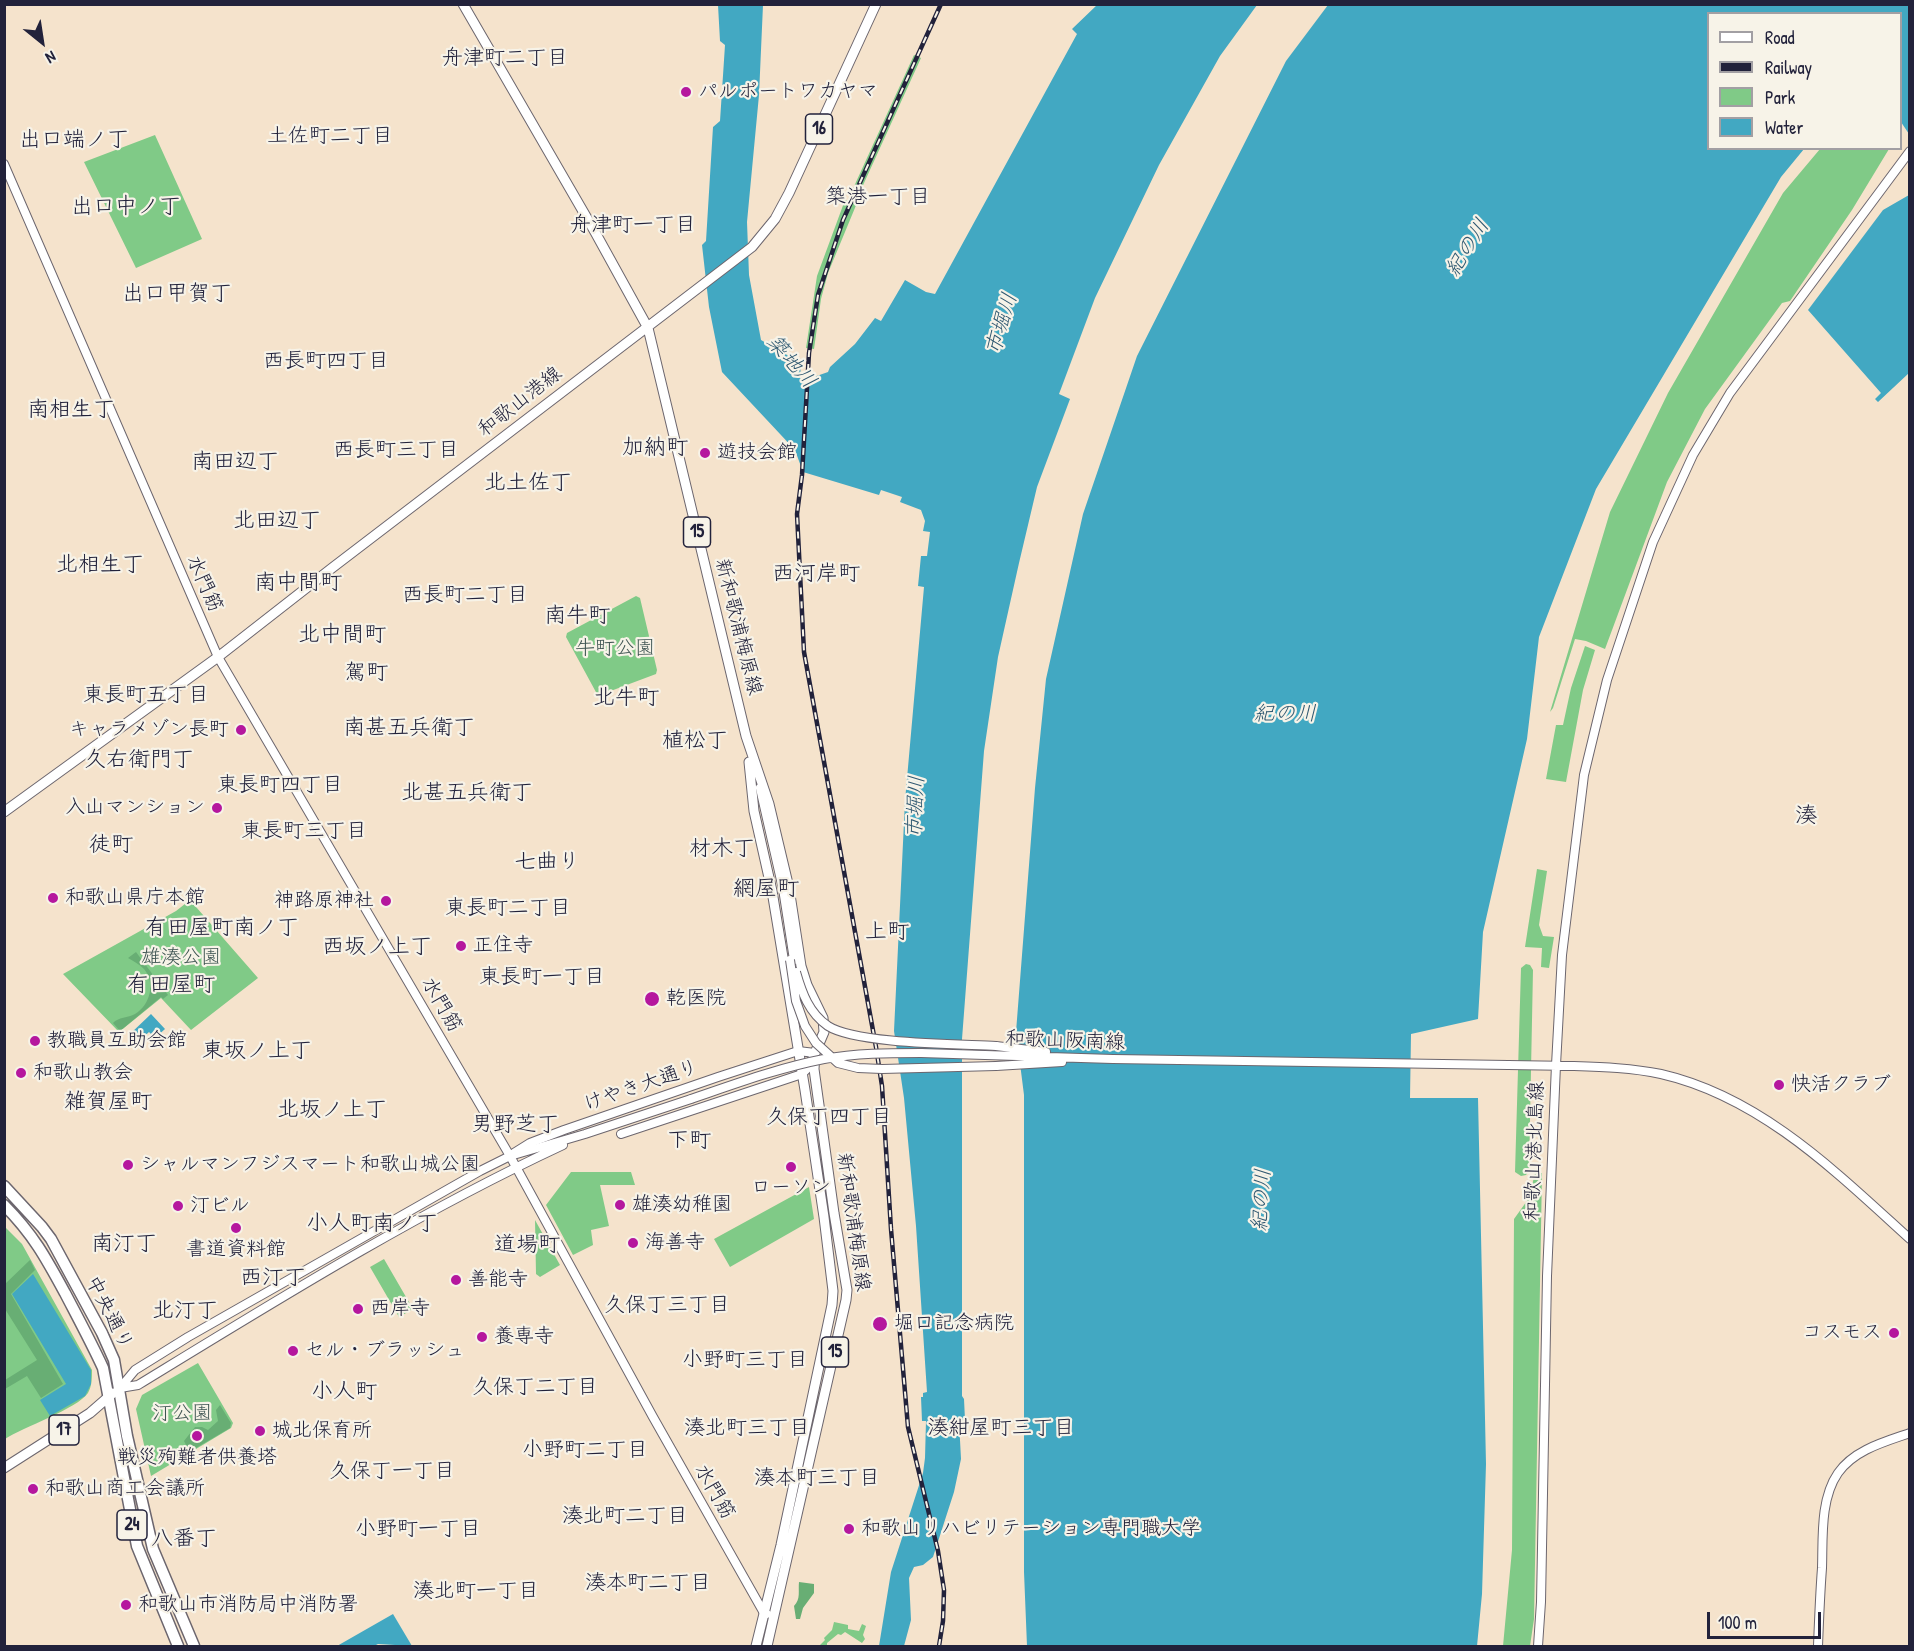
<!DOCTYPE html>
<meta charset="utf-8">
<style>
body{margin:0}
#map{position:relative;width:1914px;height:1651px;overflow:hidden;background:#f5e3cc;font-family:"Patrick Hand",sans-serif}
canvas{display:block}
.frame{position:absolute;inset:0;border:6px solid #22223b;pointer-events:none}
.legend{position:absolute;left:1707px;top:12px;width:195px;height:138px;box-sizing:border-box;background:#f7f3e8;border:2px solid #a29fa3;margin:0;padding:8px 10px;list-style:none;font-size:18px;color:#22223b}
.legend li{display:flex;align-items:center;gap:12px;height:30px}
.legend b{width:30px;border:2px solid #a29fa3}
.north{position:absolute;left:12px;top:12px;width:60px;height:60px;-webkit-text-stroke:4px #f7f3e8;paint-order:stroke;rotate:150deg;font-size:16px;font-weight:700;line-height:24px;text-align:center;color:#22223b}
.north::after{content:'';display:block;margin:auto;width:21px;height:27px;background:#22223b;clip-path:polygon(50% 0,100% 100%,50% 72%,0 100%)}
.scale{position:absolute;left:1707px;top:1612px;width:114px;height:27px;box-sizing:border-box;border:3px solid #22223b;border-top:0;padding-left:8px;font-size:18px;line-height:21px;white-space:nowrap;color:#22223b;-webkit-text-stroke:4px #f7f3e8;paint-order:stroke}
</style>
<div id="map">
<canvas width="1914" height="1651"></canvas>
<div class="frame"></div>
<ul class="legend">
<li><b style="height:8px;background:#fff"></b>Road</li>
<li><b style="height:8px;background:#22223b"></b>Railway</li>
<li><b style="height:16px;background:#80ca87"></b>Park</li>
<li><b style="height:16px;background:#42a8c2"></b>Water</li>
</ul>
<div class="north">N</div>
<div class="scale">100 m</div>
</div>
<script>
const g = document.querySelector('canvas').getContext('2d');
g.lineJoin = 'round';
function fillPath(path, color) {
  g.fillStyle = color;
  g.fill(path, 'evenodd');
}
function strokePath(path, color, width, dash) {
  g.strokeStyle = color;
  g.lineWidth = width;
  g.lineCap = dash ? 'butt' : 'round';
  g.setLineDash(dash || []);
  g.stroke(path);
}
function drawText(font, color, halo, rows, align = 'center') {
  g.font = font + ' "Patrick Hand","Klee One",sans-serif';
  g.lineWidth = 4.5;
  g.setLineDash([]);
  g.textBaseline = 'middle';
  g.strokeStyle = halo;
  g.fillStyle = color;
  for (const [text, x, y, turn = 0] of rows) {
    g.save();
    g.translate(x, y);
    g.rotate((+turn || 0) * Math.PI / 180);
    g.textAlign = isNaN(turn) ? turn : align;
    if (halo) g.strokeText(text, 0, 0);
    g.fillText(text, 0, 0);
    g.restore();
  }
}
const green = new Path2D(`
 M914 55 921 58 859 194 851 193Z
 M155 135 202 239 136 268 84 162Z
 M1820 149H1889L1852 210 1790 301 1782 303 1705 409 1667 482 1605 649 1586 641 1575 639 1553 708 1550 712 1610 512 1668 393 1783 193Z
 M845 200 857 203 828 273 821 299 814 349 806 348 817 276Z
 M636 596 640 598 657 670 656 674 600 695 597 694 566 637 567 633Z
 M1585 646 1595 650 1583 690 1566 782 1546 779 1556 725H1563L1571 688Z
 M1537 869 1547 871 1539 925 1543 936 1554 937 1549 968 1541 967 1542 948 1525 947Z
 M190 900 258 978 191 1030 161 998 119 1032 63 974 176 911Z
 M1526 964 1530 965 1533 970 1529 1171 1526 1175 1521 1176 1515 1172 1521 968Z
 M571 1172H631L635 1185H600L609 1226 591 1230 593 1245 573 1255 546 1205Z
 M1535 1173H1542L1534 1619 1530 1646H1503L1512 1550 1514 1219 1529 1198Z
 M809 1187 814 1219 730 1267 714 1239Z
 M535 1220 560 1265 540 1277 536 1274Z
 M5 1227 22 1244 92 1370C92 1378 92 1386 88 1393 77 1409 23 1427 5 1439Z
 M384 1259 413 1309 399 1317 370 1267Z
 M198 1363 233 1423 231 1428 151 1476 136 1409 142 1395Z
 M834 1622 848 1625V1629L859 1631 862 1624 866 1626 863 1635 865 1639 862 1643 845 1632 841 1635 838 1634 827 1643V1646H814L820 1645 825 1640 824 1638 832 1630Z`);
const forest = new Path2D(`
 M136 952 168 995 163 999 161 997 120 1031 113 1023C118 1017 128 1018 135 1014 150 1005 156 983 144 969 139 964 133 961 128 958Z
 M30 1260 35 1270 11 1294 63 1384 41 1398 27 1376 5 1389V1380L37 1360 5 1309V1284Z
 M220 1405 231 1423 230 1428 179 1458 187 1447 184 1441 195 1427H202L208 1430 218 1421 216 1410Z
 M799 1582 814 1584V1593L803 1608 800 1619H796L794 1606C801 1599 798 1591 799 1582Z`);
const water = new Path2D(`
 M718 5H763L759 95 747 222 749 275 761 340 801 363 800 378H811L828 372 830 367 855 344 875 318 881 321 905 280 926 292 935 294 1077 34 1072 29 1097 5H1257L1220 56 1159 165 1095 298 1059 394 1070 399 1037 487 1019 563 998 657 984 751 962 1039V1396L964 1399 965 1420 959 1421 961 1459 954 1492 933 1557 923 1565 914 1567 909 1578 911 1620 904 1646H879L891 1572 923 1473 925 1458 926 1421H922L921 1397H923V1393L927 1392 916 1226 904 1098 894 1031 905 801 924 587 918 586 921 556H927L930 532 923 531 925 521 921 510 900 502 902 497 881 490 879 495 803 472 795 450 722 372 709 307 702 245 706 241 713 127 720 121 725 45 720 41Z
 M1328 5H1909V134L1901 122 1900 14H1708V148L1804 149 1781 177 1596 489 1539 637 1527 739 1483 932 1478 1019 1411 1034 1410 1098H1478L1486 1464 1482 1594 1477 1646H1027L1024 1572V1095L1016 1032 1035 788 1046 679 1083 514 1137 356 1286 61Z
 M1909 195V373L1878 402 1875 399 1881 393 1808 310 1883 210Z
 M151 1014 165 1029 155 1038 149 1032 138 1042 130 1034Z
 M33 1274 91 1370V1384L85 1396 50 1416 40 1400 66 1384 12 1294Z
 M393 1614 412 1646 378 1644 374 1646H337Z`);
const tertiary = new Path2D(`
 M4 164 218 657 510 1156 653 1417 764 1613 767 1614
 M1556 1065 1562 955 1584 775 1607 680 1653 542 1693 455 1730 393 1910 151
 M514 1153 530 1143 564 1130 718 1077 798 1051 815 1053 807 1069 802 1074 621 1134
 M1818 1646C1819 1620 1820 1594 1822 1568 1823 1538 1820 1499 1838 1473 1854 1450 1884 1442 1910 1433`);
const secondary = new Path2D(`
 M760 788 783 889 794 960
 M996 1046 1046 1052
 M921 1053 1113 1059 1574 1066C1603 1067 1632 1068 1661 1074 1761 1097 1836 1172 1910 1239
 M996 1066 1062 1062
 M120 1388 135 1370 188 1337 480 1171 510 1156 585 1134 691 1099
 M120 1388 138 1385C277 1300 415 1214 563 1145
 M1538 1646 1541 1602 1547 1276 1556 1065`);
const primary = new Path2D(`
 M463 4 595 232 648 328 746 736 769 804 789 888 801 966 807 985 823 1018 824 1032 815 1053 814 1069 834 1213 847 1290 846 1300 767 1646
 M749 762 754 811 772 891 805 1090 824 1217 833 1291 832 1305 781 1545 756 1646
 M4 812 218 657 332 568 752 247 775 219 789 193 876 4
 M4 1468 90 1413 113 1393`);
const trunk = new Path2D(`
 M4 1186 42 1227 51 1239 102 1333 114 1360 127 1436 153 1549 194 1646
 M4 1205C33 1234 46 1258 65 1293 78 1318 91 1342 103 1368L137 1546 178 1646`);
const rail = new Path2D(`
 M939 1646 943 1621 944 1590 938 1551 908 1427 891 1229 882 1086 876 1047 804 652 797 514 802 475 809 353 818 295 843 220 941 4`);
const secondaryBridge = new Path2D(`
 M790 960 796 1001 805 1026 816 1043 838 1063 858 1068 882 1069 996 1066
 M796 972C802 993 809 1013 828 1026 856 1044 959 1044 996 1046
 M691 1099C735 1084 778 1068 824 1059 856 1053 888 1053 921 1053`);
const markers = [
 [686,92,6,"#b5179e"],
 [705,453,6,"#b5179e"],
 [241,730,6,"#b5179e"],
 [217,808,6,"#b5179e"],
 [53,898,6,"#b5179e"],
 [386,901,6,"#b5179e"],
 [461,946,6,"#b5179e"],
 [652,999,8,"#b5179e"],
 [35,1041,6,"#b5179e"],
 [21,1073,6,"#b5179e"],
 [1779,1085,6,"#b5179e"],
 [128,1165,6,"#b5179e"],
 [791,1167,6,"#b5179e"],
 [620,1205,6,"#b5179e"],
 [178,1206,6,"#b5179e"],
 [236,1228,6,"#b5179e"],
 [633,1243,6,"#b5179e"],
 [456,1280,6,"#b5179e"],
 [358,1309,6,"#b5179e"],
 [880,1324,8,"#b5179e"],
 [1894,1333,6,"#b5179e"],
 [482,1337,6,"#b5179e"],
 [293,1351,6,"#b5179e"],
 [260,1431,6,"#b5179e"],
 [197,1436,6,"#b5179e"],
 [33,1489,6,"#b5179e"],
 [849,1529,6,"#b5179e"],
 [126,1605,6,"#b5179e"]
];
const shields = [
 [819,129,27],
 [697,532,27],
 [835,1352,27],
 [64,1430,30],
 [132,1525,30]
];
const shieldNames = [
 ["16",819,129],
 ["15",697,532],
 ["15",835,1352],
 ["17",64,1430],
 ["24",132,1525]
];
const poiNames = [
 ["パルポートワカヤマ",698,92],
 ["遊技会館",717,453],
 ["キャラメゾン長町",229,730,"right"],
 ["入山マンション",205,808,"right"],
 ["和歌山県庁本館",65,898],
 ["神路原神社",374,901,"right"],
 ["正住寺",473,946],
 ["乾医院",666,999],
 ["教職員互助会館",47,1041],
 ["和歌山教会",33,1073],
 ["快活クラブ",1791,1085],
 ["シャルマンフジスマート和歌山城公園",140,1165],
 ["ローソン",791,1188,"center"],
 ["雄湊幼稚園",632,1205],
 ["汀ビル",190,1206],
 ["海善寺",645,1243],
 ["書道資料館",236,1250,"center"],
 ["善能寺",468,1280],
 ["西岸寺",370,1309],
 ["堀口記念病院",894,1324],
 ["コスモス",1882,1333,"right"],
 ["養専寺",494,1337],
 ["セル・ブラッシュ",305,1351],
 ["城北保育所",272,1431],
 ["戦災殉難者供養塔",197,1458,"center"],
 ["和歌山商工会議所",45,1489],
 ["和歌山リハビリテーション専門職大学",861,1529],
 ["和歌山市消防局中消防署",138,1605]
];
const streetNames = [
 ["和歌山港線",520,402,-38],
 ["水門筋",204,584,66],
 ["新和歌浦梅原線",738,627,76],
 ["水門筋",441,1005,60],
 ["和歌山阪南線",1065,1041,2],
 ["けやき大通り",641,1086,-19],
 ["和歌山港北島線",1535,1151,-88],
 ["新和歌浦梅原線",853,1222,82],
 ["中央通り",109,1313,63],
 ["水門筋",714,1492,60]
];
const parkNames = [
 ["牛町公園",615,649],
 ["雄湊公園",181,958],
 ["汀公園",182,1414]
];
const neighbourhoodNames = [
 ["舟津町二丁目",505,58],
 ["土佐町二丁目",330,136],
 ["築港一丁目",878,197],
 ["舟津町一丁目",633,225],
 ["西長町四丁目",326,361],
 ["西長町三丁目",396,450],
 ["西長町二丁目",465,595],
 ["東長町五丁目",146,695],
 ["東長町四丁目",280,785],
 ["東長町三丁目",304,831],
 ["東長町二丁目",508,908],
 ["東長町一丁目",542,977],
 ["久保丁四丁目",829,1117],
 ["久保丁三丁目",667,1305],
 ["小野町三丁目",745,1360],
 ["久保丁二丁目",535,1387],
 ["湊北町三丁目",747,1428],
 ["湊紺屋町三丁目",1001,1428],
 ["小野町二丁目",585,1450],
 ["久保丁一丁目",392,1471],
 ["湊本町三丁目",817,1478],
 ["湊北町二丁目",625,1516],
 ["小野町一丁目",418,1529],
 ["湊本町二丁目",648,1583],
 ["湊北町一丁目",476,1591]
];
const waterNames = [
 ["紀の川",1468,248,-58],
 ["市堀川",1002,324,-73],
 ["築地川",791,362,49],
 ["紀の川",1285,714],
 ["市堀川",916,807,-87],
 ["紀の川",1262,1200,-86]
];
const quarterNames = [
 ["出口端ノ丁",74,140],
 ["出口中ノ丁",126,207],
 ["出口甲賀丁",177,294],
 ["南相生丁",71,410],
 ["加納町",655,448],
 ["南田辺丁",235,462],
 ["北土佐丁",528,483],
 ["北田辺丁",277,521],
 ["北相生丁",100,565],
 ["西河岸町",816,574],
 ["南中間町",298,583],
 ["南牛町",577,616],
 ["北中間町",342,635],
 ["駕町",366,673],
 ["北牛町",626,698],
 ["南甚五兵衛丁",409,728],
 ["植松丁",695,741],
 ["久右衛門丁",139,760],
 ["北甚五兵衛丁",467,793],
 ["湊",1806,816],
 ["徒町",111,845],
 ["材木丁",722,849],
 ["七曲り",547,862],
 ["網屋町",766,889],
 ["有田屋町南ノ丁",222,928],
 ["上町",887,932],
 ["西坂ノ上丁",377,947],
 ["有田屋町",171,985],
 ["東坂ノ上丁",257,1051],
 ["雑賀屋町",108,1102],
 ["北坂ノ上丁",332,1110],
 ["男野芝丁",515,1125],
 ["下町",689,1141],
 ["小人町南ノ丁",372,1224],
 ["南汀丁",124,1244],
 ["道場町",527,1245],
 ["西汀丁",273,1278],
 ["北汀丁",185,1311],
 ["小人町",344,1392],
 ["八番丁",184,1539]
];
fillPath(green, '#80ca87');
fillPath(forest, '#68ae74');
fillPath(water, '#42a8c2');
strokePath(tertiary, '#6c666e', 10);
strokePath(secondary, '#6c666e', 10);
strokePath(primary, '#6c666e', 11);
strokePath(trunk, '#6c666e', 13);
strokePath(tertiary, '#fff', 8);
strokePath(secondary, '#fff', 8);
strokePath(primary, '#fff', 9);
strokePath(trunk, '#fff', 10);
strokePath(rail, '#22223b', 4.5);
strokePath(rail, '#f7f3e8', 2, [7]);
strokePath(secondaryBridge, '#6c666e', 10, []);
strokePath(secondaryBridge, '#fff', 8);
for (const [x, y, r, color] of markers) {
  const dot = new Path2D();
  dot.arc(x, y, r, 0, 2 * Math.PI);
  g.fillStyle = color;
  g.fill(dot);
  strokePath(dot, '#f7f3e8', 2);
}
for (const [x, y, w] of shields) {
  const box = new Path2D();
  box.roundRect(x - w / 2, y - 15, w, 30, 4.5);
  g.fillStyle = '#f7f3e8';
  g.fill(box);
  strokePath(box, '#22223b', 1.5);
}
drawText('bold 18px', '#22223b', null, shieldNames);
drawText('20px', '#22223b', '#f7f3e8', poiNames, 'left');
drawText('20px', '#22223b', '#f7f3e8', streetNames);
drawText('20px', '#3e5452', '#f7f3e8', parkNames);
drawText('21px', '#22223b', '#f7f3e8', neighbourhoodNames);
drawText('italic 21px', '#2f5871', '#f7f3e8', waterNames);
drawText('22px', '#22223b', '#f7f3e8', quarterNames);
</script>
